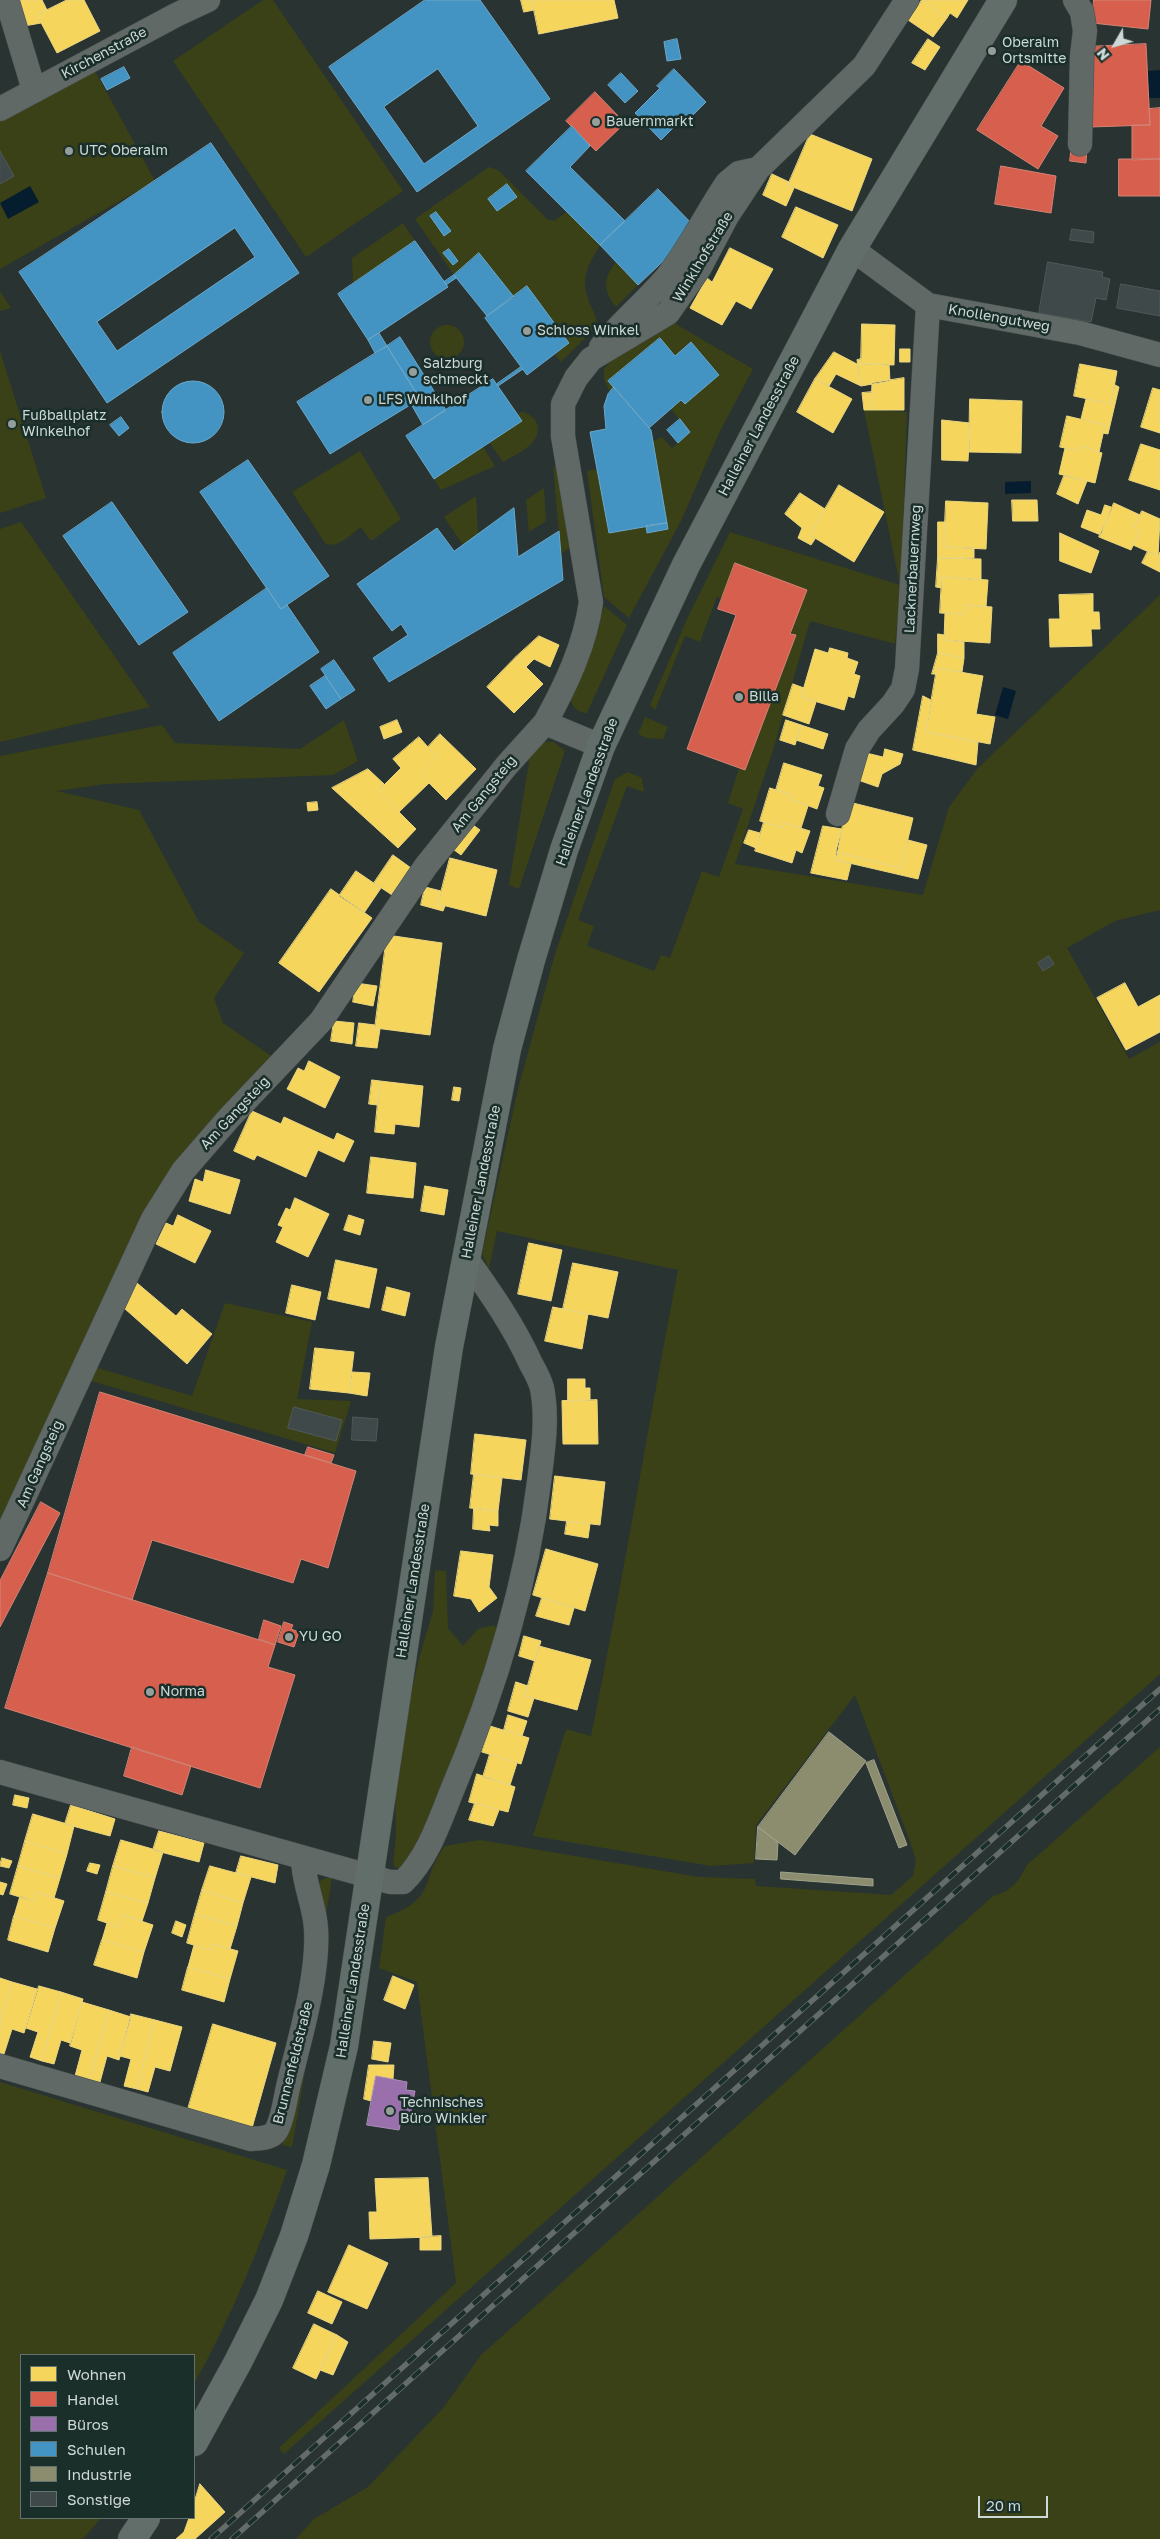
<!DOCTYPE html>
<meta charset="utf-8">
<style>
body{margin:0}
#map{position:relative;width:1160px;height:2539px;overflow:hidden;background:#293331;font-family:"Golos Text",sans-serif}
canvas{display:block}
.legend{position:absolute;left:20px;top:2354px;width:175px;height:165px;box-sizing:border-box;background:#1a2e2a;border:1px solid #62726f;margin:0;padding:6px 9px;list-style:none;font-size:15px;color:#cdd9d6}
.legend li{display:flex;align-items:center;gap:10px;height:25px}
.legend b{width:25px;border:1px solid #62726f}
.north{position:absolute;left:1090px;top:20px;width:50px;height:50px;-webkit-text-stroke:4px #1a2e2a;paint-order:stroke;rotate:232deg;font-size:14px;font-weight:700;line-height:20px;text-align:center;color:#cdd9d6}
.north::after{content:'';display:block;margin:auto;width:18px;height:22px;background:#cdd9d6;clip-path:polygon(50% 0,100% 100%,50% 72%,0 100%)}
.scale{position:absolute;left:978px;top:2496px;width:70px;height:22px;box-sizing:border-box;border:2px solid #cdd9d6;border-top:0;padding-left:6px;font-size:15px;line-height:18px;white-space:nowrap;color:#cdd9d6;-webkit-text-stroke:4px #1a2e2a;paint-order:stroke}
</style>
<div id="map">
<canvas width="1160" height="2539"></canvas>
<ul class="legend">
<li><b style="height:14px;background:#f6d55c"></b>Wohnen</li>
<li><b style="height:14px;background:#d6604d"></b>Handel</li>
<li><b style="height:14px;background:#9970ab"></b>Büros</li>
<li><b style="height:14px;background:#4393c3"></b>Schulen</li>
<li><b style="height:14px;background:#8c8c6e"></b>Industrie</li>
<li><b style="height:14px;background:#3f4949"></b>Sonstige</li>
</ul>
<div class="north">N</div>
<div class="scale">20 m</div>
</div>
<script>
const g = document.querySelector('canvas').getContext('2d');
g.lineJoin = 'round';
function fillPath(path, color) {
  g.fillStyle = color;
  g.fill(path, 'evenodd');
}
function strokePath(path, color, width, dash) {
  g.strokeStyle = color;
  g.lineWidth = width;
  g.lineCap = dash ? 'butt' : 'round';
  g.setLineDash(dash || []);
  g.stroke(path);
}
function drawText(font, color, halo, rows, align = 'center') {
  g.font = font + ' "Golos Text",sans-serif';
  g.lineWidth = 5;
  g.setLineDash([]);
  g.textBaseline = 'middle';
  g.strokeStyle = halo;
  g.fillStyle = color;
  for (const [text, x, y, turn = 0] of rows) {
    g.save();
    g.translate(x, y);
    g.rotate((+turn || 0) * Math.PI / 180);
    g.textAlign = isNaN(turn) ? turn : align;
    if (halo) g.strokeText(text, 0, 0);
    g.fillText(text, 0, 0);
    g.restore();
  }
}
const green = new Path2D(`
 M263 0H273L403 191 306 257 173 61Z
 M95 71 155 181 0 269V121Z
 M489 167 498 170 547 219 554 221 567 212 600 245C586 269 580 278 590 304 594 312 597 318 596 327L561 362 555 355 569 343 527 287 514 297 479 253 454 275 415 219Z
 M403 223 415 241 353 283 352 258Z
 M616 262 638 285 616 307C603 290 603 279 616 262Z
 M0 291 11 308 0 311Z
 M667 319 753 369 720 431 682 519 629 618 604 597 587 471 597 469 609 533 646 526 647 533 668 529 653 441 662 437 672 448 690 433 671 409 681 400 685 404 719 374 691 342 675 356 660 339 609 380 614 387 610 392 604 380V369L618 353Z
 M430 342a17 17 0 1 1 34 0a17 17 0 1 1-34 0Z
 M0 351 46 498 0 513Z
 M864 410 907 412 901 585 895 644 810 621 774 747 735 864 923 895 949 807 978 768 1160 595V910L1115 921 1067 948 1129 1059 1160 1042V1674L284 2454 279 2448 456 2283 417 1982 379 1968 386 1917C438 1898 419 1882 445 1846L480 1840 699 1877 755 1879 756 1886 891 1895 913 1876 916 1860 909 1839 855 1695 756 1825 754 1863 711 1866 533 1836 566 1729 591 1736C623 1581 648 1425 678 1270L497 1231 489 1269 482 1254 518 1089 555 954 615 779 628 772 642 778 644 792 627 786 578 920 594 926 587 946 654 971 661 955 670 958 702 871 719 877 743 809 728 803 739 768 745 770 796 636 790 634 807 590 735 563 722 598 717 597 700 642 685 636 655 710 650 705 688 617 730 532 900 585Z
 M522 412C529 414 535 417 537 424 543 444 516 454 503 462L489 442 521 421 517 414Z
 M483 447 495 466 441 490 434 479Z
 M360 451 401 519 373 540 369 539 361 527C351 534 337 550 325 543L292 492Z
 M553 466 559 471 572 546 561 554Z
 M544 488 546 521 529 532 526 500Z
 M476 496 478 534 463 545 444 517Z
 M21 522 150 707 0 742V529Z
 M604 606 627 625 587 713C578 713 571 706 570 698Z
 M645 717 668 727 663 739 647 738 638 734Z
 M344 720 358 761 333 775 105 784 57 791 139 810 199 922 244 953 214 998 223 1023 276 1059 177 1165 0 1532V756L162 725 175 743 300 749Z
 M539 742H554L565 751 519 889 509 885 529 762 527 758Z
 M225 1303 312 1322 297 1399 351 1401 335 1453 85 1379 91 1366 192 1396Z
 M435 1570 446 1571 448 1628 463 1646 478 1629 494 1625 498 1632 474 1709 430 1817 405 1865 400 1869 395 1867 393 1863 396 1836 395 1772 419 1658 433 1612Z
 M1160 1747V2539H296L314 2519 368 2487 444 2407 481 2355 993 1896C1012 1891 1018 1882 1027 1865Z
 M326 1878H332L324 1927 316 1888 318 1882Z
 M310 2043 292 2147 282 2145Z
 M0 2082 287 2170C261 2244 232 2316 194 2384V2355H21V2518H101L83 2539H0Z`);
const water = new Path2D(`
 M1160 70V98H1148V71Z
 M30 186 39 202 8 219 0 203Z
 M1031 481V493L1005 494V482Z
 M1003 687 1016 691 1008 719 995 715Z`);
const homes = new Path2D(`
 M16 0H42L47 10 37 15 41 23 24 26Z
 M67 0H84L100 31 57 53 37 15Z
 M521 0H532L534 10 524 12Z
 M532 0H614L618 18 539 34Z
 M922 0H968L957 18 950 13 947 18Z
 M922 0 947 18 933 37 908 20Z
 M928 39 940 47 925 70 912 63Z
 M810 134 872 159 852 211 788 185Z
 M772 174 789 182 788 185 794 188 786 206 763 195Z
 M796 207 838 225 823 258 782 237Z
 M730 248 773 269 751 309 736 301 722 325 690 308 707 278 712 282Z
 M862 324 895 325 894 365 861 364Z
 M900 349H910V362H900Z
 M834 352 857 364 861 386 836 374 829 386 815 379Z
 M861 359V364H889L890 381 861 386 857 360Z
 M1080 364 1117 371 1111 404 1074 396Z
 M904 378V410H871L872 383Z
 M815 379 852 399 833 433 797 412Z
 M1115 385 1119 387 1108 434 1103 433 1105 425 1081 419 1086 399 1111 404Z
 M1153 388 1160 390V433L1141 427Z
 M872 392 871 410H864L862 393Z
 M970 399 1022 401 1021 453 969 452Z
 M1067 416 1105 425 1099 452 1082 446 1080 451 1060 447Z
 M942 420 970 423 968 461 942 460Z
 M1141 444 1160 450V490L1129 480Z
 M1082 446 1102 453 1095 483 1059 474 1065 448 1080 451Z
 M1064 476 1087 481 1078 504 1057 494Z
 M839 485 884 512 854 562 810 535Z
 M800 493 825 509 810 535 815 539 811 545 798 538 802 528 785 514Z
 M1012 500H1037L1038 521H1013Z
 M946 501 988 503 986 549 944 547Z
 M1114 503 1140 515 1134 527 1140 530 1131 550 1099 537Z
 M1105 505 1111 507 1101 535 1081 527 1087 510 1101 515Z
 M1142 511 1160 519 1158 556 1133 545 1140 530 1134 527Z
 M938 522H945L944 547 974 548V558H938Z
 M1060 533 1099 551 1091 573 1060 561Z
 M1148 551 1158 556 1160 552V572L1142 563Z
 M938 558 981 559V580L942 577V588L936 587Z
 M942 577 988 580 986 607 965 605 964 614 940 613Z
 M1093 594V612H1099L1100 629H1091L1092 646 1050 647 1049 619H1060L1059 595Z
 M965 605 992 607 990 643 944 640 945 613 964 614Z
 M938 634 944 635V640L964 642V658L938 653Z
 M539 636 559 645 550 667 534 659 526 667 516 657Z
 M830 648 848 653 847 658 858 662 854 674 860 676 854 698 848 696 844 710 801 697 815 649 828 653Z
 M938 653 964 658 962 672 937 668 936 674H932Z
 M516 657 543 684 514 713 487 687Z
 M937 668 983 676 976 714 995 717 990 744 926 732Z
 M793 684 804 688 801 697 816 702 809 724 783 715Z
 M923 696 931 700 926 732 978 742 976 765 913 750Z
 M397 720 402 732 384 739 380 727Z
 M786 720 801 725 795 745 780 740Z
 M801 725 828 734 823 749 796 740Z
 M440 734 476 769 446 800 420 774 437 757 428 747Z
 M419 737 437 757 420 774 429 783 399 812 378 791 401 768 393 759Z
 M885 749 903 754 900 764 882 774 878 787 858 780 866 753 883 757Z
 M784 763 822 775 818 786 824 788 817 809 790 799 792 795 776 790Z
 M368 769 384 784 378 791 416 829 398 848 332 788Z
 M770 788 792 795 790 799 808 806 801 828 784 823 783 828 760 821Z
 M317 802 318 810 308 811 307 803Z
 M849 802 913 818 901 868 836 852Z
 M469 822 480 830 461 855 450 847Z
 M764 822 783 828 784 823 810 831 802 853 796 850 792 863 755 851Z
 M823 826 842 829 836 860 851 864 847 880 811 873Z
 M749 830 760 833 756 848 744 843Z
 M908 840 927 845 918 879 836 860V852L901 868Z
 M393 855 411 868 392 895 374 883Z
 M450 858 497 870 486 916 438 904Z
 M356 871 381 888 364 913 339 896Z
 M425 887 441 891 438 904 445 906 443 911 421 905Z
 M331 889 372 918 319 992 279 963Z
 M387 935 442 943 430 1035 375 1028Z
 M356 983 377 986 373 1006 353 1002Z
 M1125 983 1138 1007 1160 995V1032L1126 1050 1097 998Z
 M334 1021 354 1023 352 1044 331 1041Z
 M359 1023 375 1025V1028L380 1029 377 1048 356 1046Z
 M309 1061 340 1077 325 1108 287 1089 298 1068 304 1071Z
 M372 1080 380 1081 378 1105 369 1104Z
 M380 1081 423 1086 419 1127 395 1124 394 1134 375 1132Z
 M454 1087 461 1088 459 1101 452 1100Z
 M252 1111 281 1124 284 1117 334 1140 337 1133 354 1141 344 1162 318 1150 306 1177 257 1155 254 1160 234 1151Z
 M371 1157 416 1163 413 1198 367 1193Z
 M206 1170 240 1180 230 1214 189 1201 195 1179 203 1182Z
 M425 1186 448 1190 444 1215 421 1211Z
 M295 1198 329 1214 308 1257 276 1242 283 1227 278 1225 286 1208 290 1210Z
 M178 1215 211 1231 195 1263 156 1244 166 1223 173 1226Z
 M349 1215 364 1220 360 1235 344 1230Z
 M529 1243 562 1250 551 1301 518 1294Z
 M336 1260 377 1269 369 1308 328 1299Z
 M573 1263 618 1272 608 1318 563 1309Z
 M137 1283 176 1316 182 1309 212 1334 187 1364 124 1308Z
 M292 1285 321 1292 315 1320 286 1313Z
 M387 1287 410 1293 405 1316 382 1310Z
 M553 1307 588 1314 582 1349 545 1341Z
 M315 1348 354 1352 349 1393 310 1389Z
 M352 1372 370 1373 367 1396 349 1393Z
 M568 1379H585V1388H590V1400L568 1401Z
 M597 1400 598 1444H563L562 1401Z
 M475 1434 526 1440 521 1480 471 1474Z
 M474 1474 502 1478 498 1511 470 1508Z
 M555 1476 605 1482 600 1525 550 1519Z
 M474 1508 498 1511V1526L489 1525 490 1531 473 1529Z
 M567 1521 590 1524 588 1538 565 1534Z
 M546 1549 598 1564 585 1611 533 1595Z
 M461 1551 493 1555 489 1587 497 1598 479 1612 471 1599 454 1596Z
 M542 1598 574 1608 569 1625 536 1616Z
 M524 1636 541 1641 535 1661 519 1656Z
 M539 1646 591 1660 577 1710 525 1696Z
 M516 1682 528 1686 525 1696 534 1698 528 1717 508 1711Z
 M508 1715 527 1721 522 1736 504 1730Z
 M490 1726 529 1738 521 1764 482 1752Z
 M490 1754 517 1763 510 1785 483 1777Z
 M477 1774 515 1787 508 1812 469 1802Z
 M15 1795 29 1798 27 1808 13 1805Z
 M475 1803 499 1810 493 1826 469 1820Z
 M71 1805 115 1819 110 1836 65 1824Z
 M33 1814 74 1826 67 1854 25 1841Z
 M159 1831 204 1843 199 1862 153 1850Z
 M121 1840 163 1852 155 1878 113 1866Z
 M25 1841 67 1854 60 1878 18 1866Z
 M241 1856 278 1865 275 1883 236 1873Z
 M2 1858 12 1861 9 1868 0 1866Z
 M90 1863 100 1865 97 1874 87 1871Z
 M18 1866 60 1878 54 1898 36 1892 33 1901 10 1894Z
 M113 1866 155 1878 148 1903 106 1892Z
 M210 1866 251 1877 243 1903 202 1890Z
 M0 1882 7 1884 3 1895 0 1894Z
 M202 1890 243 1903 237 1926 195 1914Z
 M36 1892 64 1901 55 1928 14 1916 20 1896 33 1901Z
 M106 1892 148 1903 142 1921 123 1915 119 1927 98 1920Z
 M195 1914 237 1926 230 1949 212 1944 210 1950 187 1943Z
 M123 1915 153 1925 144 1952 102 1940 107 1923 119 1927Z
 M14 1916 55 1928 48 1952 8 1940Z
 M176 1921 186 1925 182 1937 172 1933Z
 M102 1940 144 1952 137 1978 94 1965Z
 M212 1944 238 1951 230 1979 188 1967 194 1945 210 1950Z
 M188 1967 230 1979 224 2002 182 1990Z
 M393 1976 414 1985 405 2009 384 2000Z
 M0 1978 12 1982 0 2025Z
 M12 1982 37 1989 24 2033 12 2029 4 2054 0 2053V2025Z
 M39 1986 61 1992 42 2061 30 2057 38 2032 26 2028Z
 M61 1992 83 1999 70 2043 61 2040 54 2064 42 2061Z
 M82 2002 109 2010 90 2080 75 2076 82 2050 70 2046Z
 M109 2010 131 2017 119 2060 107 2056 100 2082 90 2080Z
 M131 2014 155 2020 137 2089 124 2086 131 2059 120 2056Z
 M155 2020 182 2027 170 2071 155 2067 148 2092 137 2089Z
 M213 2024 276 2043 252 2128 188 2109Z
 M374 2041 391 2043 388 2062 372 2059Z
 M369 2065H394L393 2079 376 2076 371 2101 364 2099Z
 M428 2178 432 2237 370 2239 369 2212H377L375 2179Z
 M441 2236V2250H420V2237Z
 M349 2245 388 2263 367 2309 328 2292Z
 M318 2291 342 2302 332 2324 308 2313Z
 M314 2324 337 2335 316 2379 293 2368Z
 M337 2335 348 2342 333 2375 320 2370Z
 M200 2484 225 2512 195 2539H176L184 2532 189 2518H194V2503Z`);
const shops = new Path2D(`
 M1094 0H1151L1148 29 1092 23Z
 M1146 44 1150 125 1090 127 1086 47Z
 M1021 61 1064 88 1041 126 1058 136 1038 169 977 130Z
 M595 92 625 123 596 151 566 121Z
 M1160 108V159L1132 160V125H1150L1149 109Z
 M1072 144 1087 145 1086 163 1070 161Z
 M1119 159H1160V196H1119Z
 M1001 166 1056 176 1051 213 995 204Z
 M735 563 807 590 790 634 796 635 745 770 687 749 736 615 718 609Z
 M100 1392 356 1471 328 1568 301 1559 293 1583 152 1540 132 1600 48 1573Z
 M308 1447 334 1455 331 1463 305 1455Z
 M41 1502 60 1513 0 1627V1581Z
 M48 1573 275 1645 268 1667 295 1675 260 1788 5 1708Z
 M264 1620 281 1626 275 1645 259 1639Z
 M284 1622 293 1625 291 1629 299 1632 294 1647 278 1642Z
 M132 1747 191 1766 182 1795 124 1776Z`);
const offices = new Path2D(`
 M376 2076 407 2082 406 2090 415 2091 409 2122 401 2121 399 2130 367 2125Z`);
const schools = new Path2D(`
 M425 0H480L550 99 417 192 329 67ZM438 69 478 126 424 164 384 107Z
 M677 39 681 59 667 61 664 42Z
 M124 67 130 78 107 90 101 79Z
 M674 69 706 102 690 118 686 115 661 140 635 113 660 88 657 86Z
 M621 73 638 91 625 103 608 85Z
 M572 126 590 146 570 167 625 221 600 245 526 171Z
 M211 143 299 273 107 403 19 272ZM235 228 255 257 117 351 97 322Z
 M507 184 517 197 497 211 488 199Z
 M658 189 697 229 638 285 600 245Z
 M436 212 451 231 444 236 430 216Z
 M415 241 448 287 368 340 338 294Z
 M449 249 458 261 453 265 443 253Z
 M479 253 514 297 487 316 454 275Z
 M454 275 456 278 446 285 444 282Z
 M527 286 569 343 527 375 485 318Z
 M379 333 387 346 375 353 368 340Z
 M400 337 446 410 423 425 411 404 420 399 387 346Z
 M660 338 675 356 691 342 719 375 685 404 681 400 649 428 608 381Z
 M387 346 420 399 330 454 297 402Z
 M521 367 523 369 498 386 497 384Z
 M493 379 522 421 434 479 406 436Z
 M162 412a31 31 0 1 1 62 0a31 31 0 1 1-62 0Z
 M614 387 651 430 667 523 609 533 590 432 606 429 604 406 608 394Z
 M121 417 129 428 119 436 110 425Z
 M680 419 690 432 678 443 667 430Z
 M248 460 329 576 281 609 200 492Z
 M112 502 188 612 139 645 63 536Z
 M514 508 518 557 559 531 563 580 389 682 373 658 408 635 401 624 392 631 357 584 437 528 454 551Z
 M667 523 668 529 647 533 646 526Z
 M267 588 281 609 287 605 319 652 219 721 173 653Z
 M334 660 355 690 341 699 321 669Z
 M325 676 341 699 326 709 310 686Z`);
const industry = new Path2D(`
 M829 1732 866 1761 795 1855 758 1827Z
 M874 1760 907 1845 899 1848 866 1763Z
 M758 1827 778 1842 777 1860 756 1859Z
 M781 1872 873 1879V1886L781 1879Z`);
const building = new Path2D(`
 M0 151 14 176 0 184Z
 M1072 229 1094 232 1093 243 1070 240Z
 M1048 262 1103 272 1102 277 1110 279 1106 300 1096 298 1091 322 1039 313Z
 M1121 284 1160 291V316L1117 308Z
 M1049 956 1054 964 1043 971 1038 963Z
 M294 1407 342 1420 336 1441 288 1428Z
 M353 1417 378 1419 376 1441 352 1440Z`);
const street = new Path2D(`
 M7 0 34 90
 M1075 0 1082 12 1085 31 1082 56 1080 144
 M0 109 176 15 208 0
 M852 249 928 305 1080 333 1160 355
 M601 347C621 322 646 302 667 277 690 248 706 214 727 183L739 173 758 169
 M601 746 545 723C566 685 585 645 591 602L563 436V404L576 378 591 359 668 313 700 267 727 216 758 169 864 66 907 0
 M838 814 857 749 869 730 893 704 903 689 907 669 928 305
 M0 1549 153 1219 183 1171 229 1118 321 1021 426 866 507 765 545 723
 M0 1772 390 1882H403C427 1859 439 1823 451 1793 493 1694 526 1588 539 1482 543 1450 548 1419 542 1388 540 1380 535 1371 531 1364 514 1326 490 1292 466 1258
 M0 2066 251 2139C260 2138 270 2139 276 2131 283 2119 285 2101 288 2087 299 2041 319 1976 316 1929 315 1905 303 1883 303 1858`);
const secondary = new Path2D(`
 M194 2442 238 2362 269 2300 294 2236 316 2165 344 2046 449 1347 507 1049 531 960 564 850 601 746 686 565 852 249 1003 0
 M132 2539 146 2518`);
const rail = new Path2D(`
 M211 2539 1160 1689
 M232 2539 1160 1709`);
const markers = [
 [992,51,5,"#949f9c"],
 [596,122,5,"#949f9c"],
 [69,151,5,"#949f9c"],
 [527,331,5,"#949f9c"],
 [413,372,5,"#949f9c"],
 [368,400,5,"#949f9c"],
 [12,424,5,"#949f9c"],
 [739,697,5,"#949f9c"],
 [289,1637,5,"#949f9c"],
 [150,1692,5,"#949f9c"],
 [390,2111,5,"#949f9c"]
];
const poiNames = [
 ["Oberalm",1002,43],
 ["Ortsmitte",1002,59],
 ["Bauernmarkt",606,122],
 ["UTC Oberalm",79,151],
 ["Schloss Winkel",537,331],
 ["Salzburg",423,364],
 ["schmeckt",423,380],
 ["LFS Winklhof",378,400],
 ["Fußballplatz",22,416],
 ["Winkelhof",22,432],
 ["Billa",749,697],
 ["YU GO",299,1637],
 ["Norma",160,1692],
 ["Technisches",400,2103],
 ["Büro Winkler",400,2119]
];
const streetNames = [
 ["Kirchenstraße",104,53,-28],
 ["Winklhofstraße",703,257,-59],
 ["Knollengutweg",999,318,10],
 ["Halleiner Landesstraße",759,426,-62],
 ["Lacknerbauernweg",913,569,-87],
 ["Halleiner Landesstraße",587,792,-70],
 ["Am Gangsteig",484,794,-51],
 ["Am Gangsteig",235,1113,-47],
 ["Halleiner Landesstraße",481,1182,-79],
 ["Am Gangsteig",40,1464,-66],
 ["Halleiner Landesstraße",413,1581,-81],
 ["Halleiner Landesstraße",353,1981,-81],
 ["Brunnenfeldstraße",293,2063,-76]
];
fillPath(green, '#3a4117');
fillPath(water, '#061c2f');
fillPath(homes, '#f6d55c');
strokePath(homes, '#ead681', 1);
fillPath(shops, '#d6604d');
strokePath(shops, '#d38476', 1);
fillPath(offices, '#9970ab');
strokePath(offices, '#a990b8', 1);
fillPath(schools, '#4393c3');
strokePath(schools, '#6ca8c9', 1);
fillPath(industry, '#8c8c6e');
strokePath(industry, '#a0a38d', 1);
fillPath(building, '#3f4949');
strokePath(building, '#505959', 1);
strokePath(street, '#46504e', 25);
strokePath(secondary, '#46504e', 29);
strokePath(street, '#616967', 24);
strokePath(secondary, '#626e69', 28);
strokePath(rail, '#646c6a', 5.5);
strokePath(rail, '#1a2e2a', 4, [11]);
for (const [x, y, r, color] of markers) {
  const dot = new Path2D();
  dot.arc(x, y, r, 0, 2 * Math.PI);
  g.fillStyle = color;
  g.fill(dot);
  strokePath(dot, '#1a2e2a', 2);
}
drawText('14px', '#cdd9d6', '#1a2e2a', poiNames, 'left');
drawText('14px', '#cdd9d6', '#1a2e2a', streetNames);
</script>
